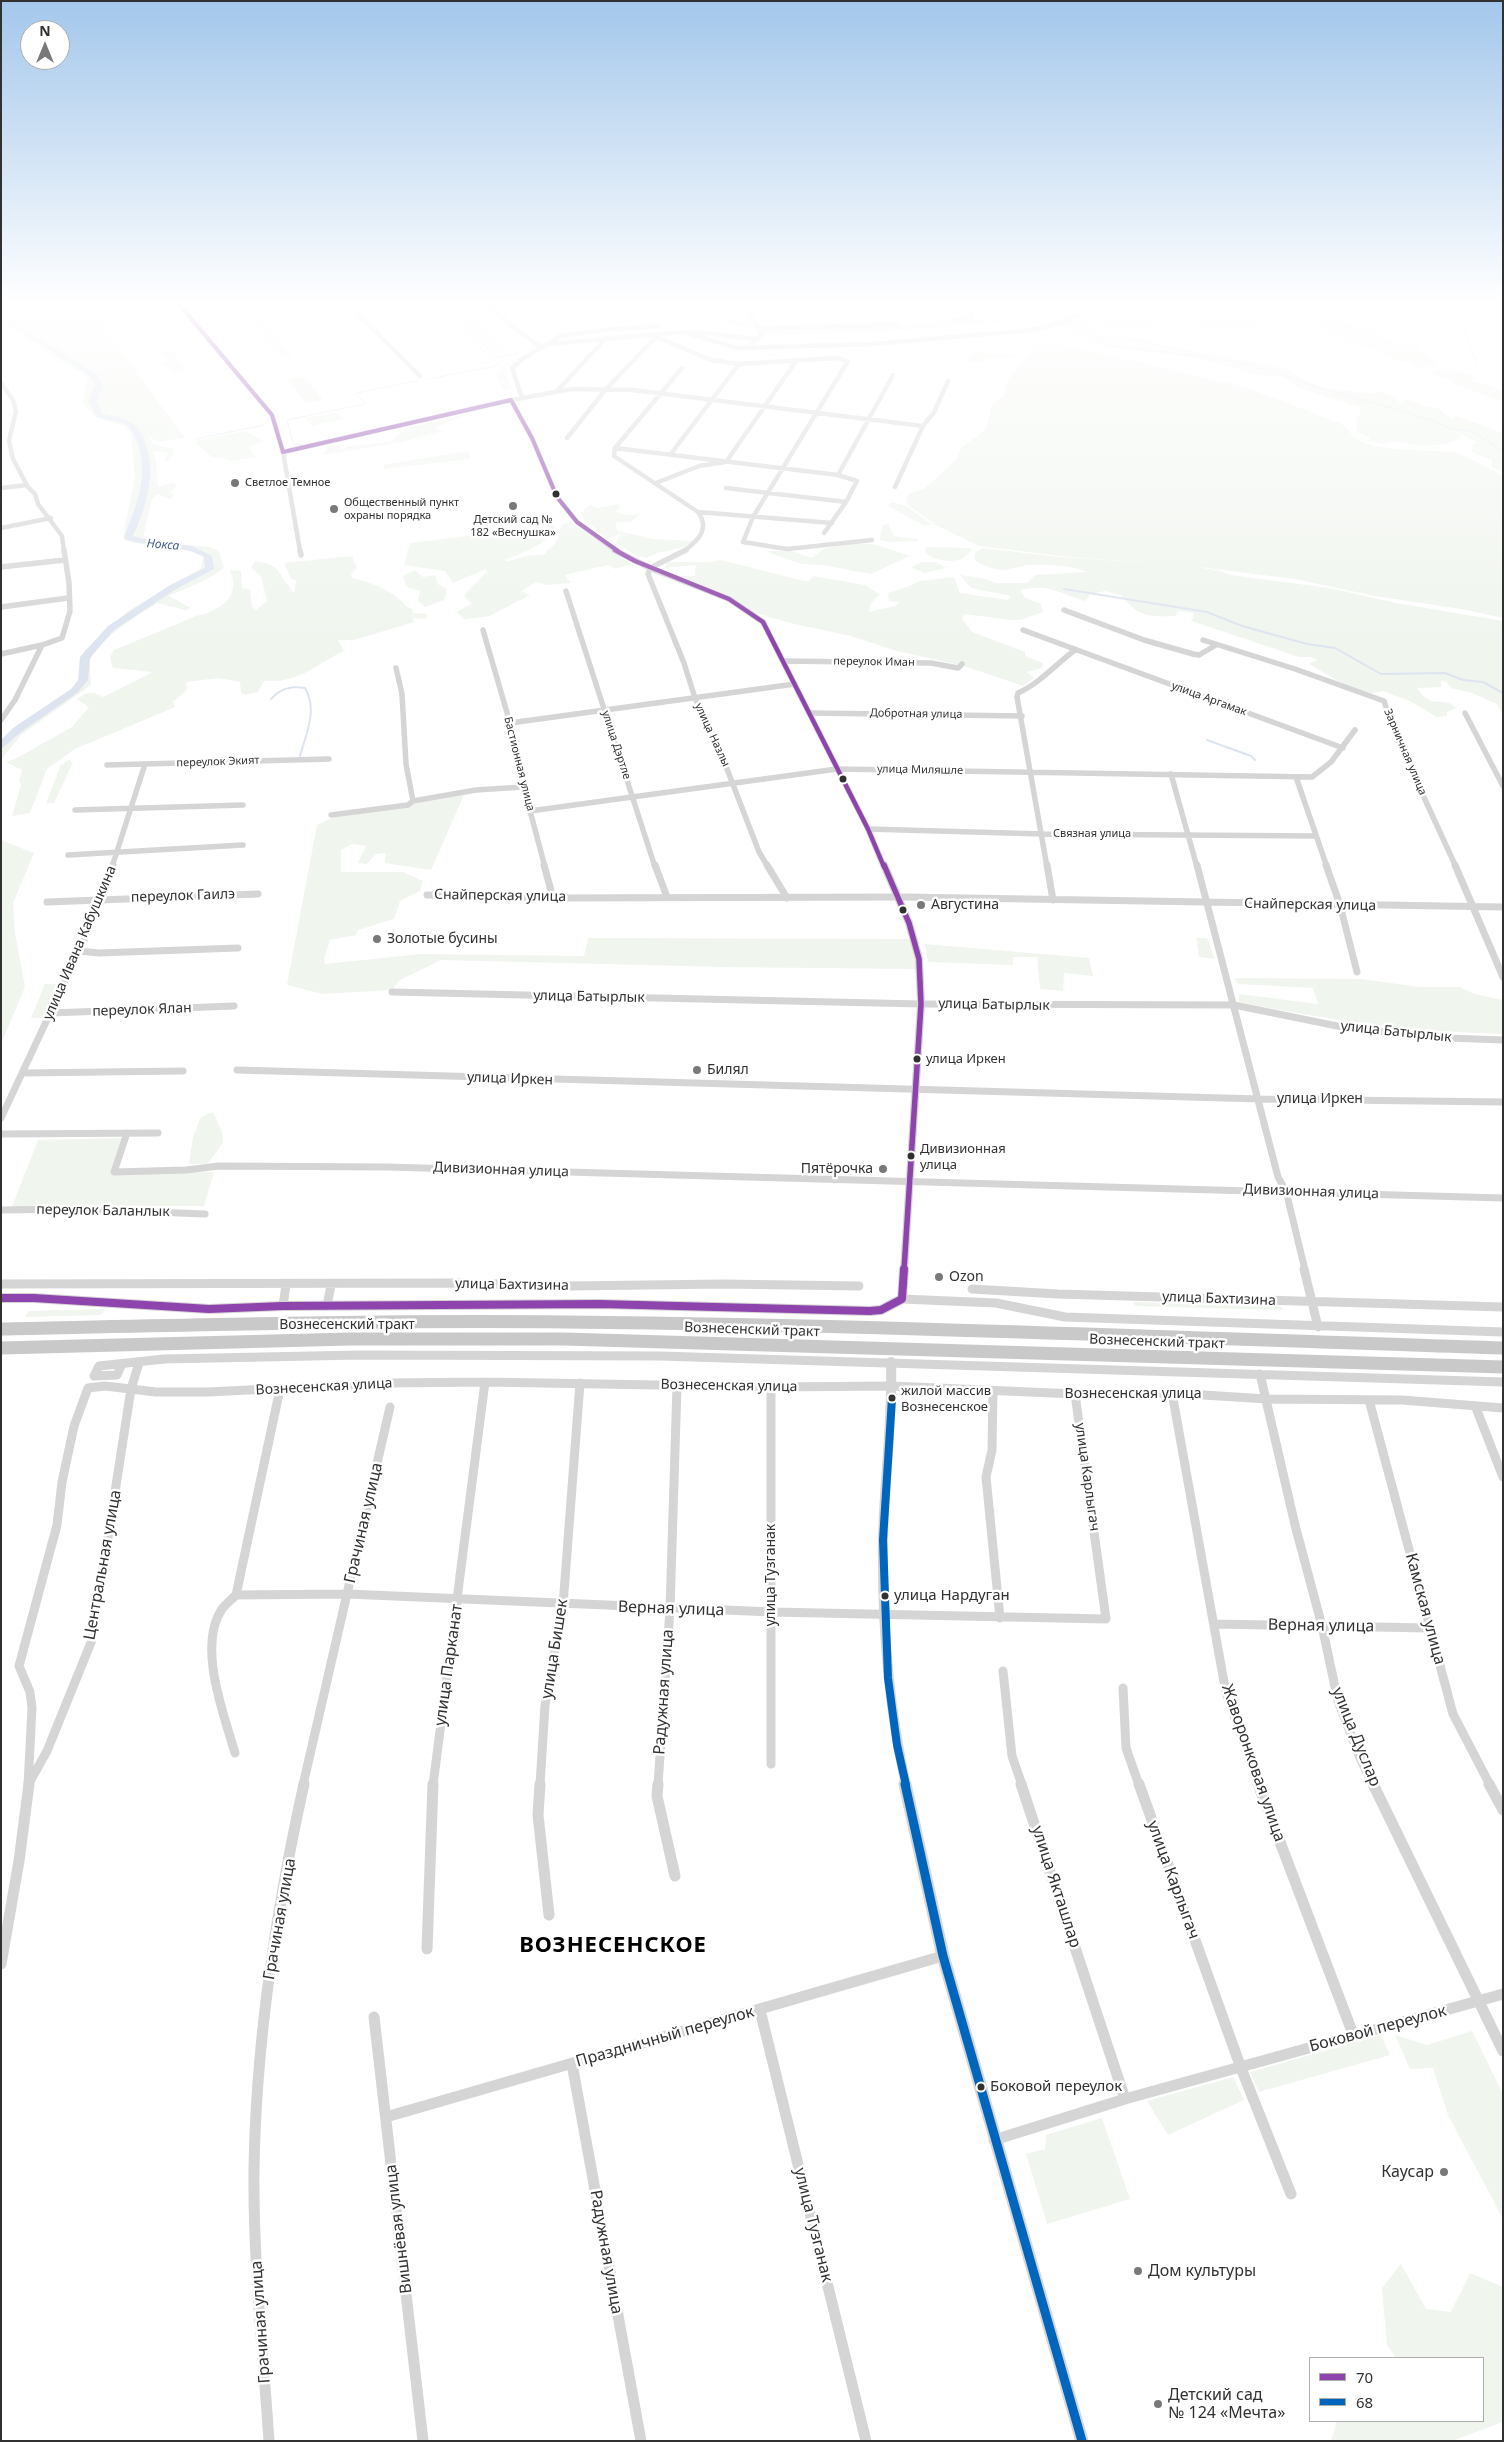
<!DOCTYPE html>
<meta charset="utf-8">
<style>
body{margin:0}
#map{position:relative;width:1504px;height:2442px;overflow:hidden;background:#fff;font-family:"Noto Sans",sans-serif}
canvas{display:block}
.frame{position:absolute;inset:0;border:2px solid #313131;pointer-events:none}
.legend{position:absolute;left:1309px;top:2357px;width:175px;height:65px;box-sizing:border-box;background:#fff;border:1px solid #adadad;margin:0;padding:6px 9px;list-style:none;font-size:15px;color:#313131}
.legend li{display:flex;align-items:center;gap:10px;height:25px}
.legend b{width:25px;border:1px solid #adadad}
.north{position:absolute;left:20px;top:20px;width:50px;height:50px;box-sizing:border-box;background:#fff;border:1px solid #adadad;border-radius:50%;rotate:0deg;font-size:14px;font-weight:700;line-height:20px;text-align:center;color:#313131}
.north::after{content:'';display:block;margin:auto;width:18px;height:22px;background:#797979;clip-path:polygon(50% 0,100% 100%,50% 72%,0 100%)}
</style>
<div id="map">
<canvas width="1504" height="2442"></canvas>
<div class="frame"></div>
<ul class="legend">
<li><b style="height:6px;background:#8e44ad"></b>70</li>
<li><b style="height:6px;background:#0065bd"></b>68</li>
</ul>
<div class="north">N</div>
</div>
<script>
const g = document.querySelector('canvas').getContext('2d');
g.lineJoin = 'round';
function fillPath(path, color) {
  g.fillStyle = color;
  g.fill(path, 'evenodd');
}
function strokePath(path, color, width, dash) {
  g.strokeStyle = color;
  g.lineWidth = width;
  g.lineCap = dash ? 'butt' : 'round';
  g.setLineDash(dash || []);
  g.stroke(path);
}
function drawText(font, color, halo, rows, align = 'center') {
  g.font = font + ' "Noto Sans",sans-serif';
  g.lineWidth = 5;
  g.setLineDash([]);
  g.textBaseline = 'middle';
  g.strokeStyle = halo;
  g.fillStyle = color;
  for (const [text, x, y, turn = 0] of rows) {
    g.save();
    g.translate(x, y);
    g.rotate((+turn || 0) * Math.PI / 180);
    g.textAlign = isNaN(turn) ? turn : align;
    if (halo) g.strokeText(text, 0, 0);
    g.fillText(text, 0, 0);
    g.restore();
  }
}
const green = new Path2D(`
 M1 303H83L96 317 185 438 157 442 148 435 153 444 174 449 173 455 165 463 168 452 152 451 156 461 158 487 175 482 176 487 171 491 174 496 170 499 157 494 152 499 143 537 150 541 211 547 219 552 224 567C210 581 187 587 169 596L191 608 185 610 158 603C141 613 95 641 90 661 89 668 91 678 91 685L21 735 1 760V744L15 730 70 691 80 680 84 651 128 611 201 568 203 556C181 541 150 549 124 540L125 524 135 479 131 433 126 427 95 417 82 402 88 379 85 374 56 359 1 323Z
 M437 303H455L459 311 476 318 485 330 508 348 497 353 490 351Z
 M545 303H612L613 304 610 307 598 308 601 311 592 315 586 321H581L579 319 564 320 562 316 549 319 532 315 537 311H521Z
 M1119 303H1167L1172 307 1162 308 1167 310C1147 340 1107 326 1080 316L1097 305 1110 307Z
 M1217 303 1239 305 1265 317 1306 326 1261 318Z
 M1280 303C1301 305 1322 304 1344 307L1345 310 1329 318 1373 330V335L1402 344 1423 347 1417 349 1438 363 1417 368 1410 363 1389 358 1375 350 1323 333 1336 329 1290 315Z
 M1225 309 1271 323 1266 326 1257 323 1244 329 1239 326 1229 330 1194 322Z
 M1015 312C1028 312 1040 312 1052 313 1065 315 1074 320 1087 320L1099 334 1142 339 1156 344 1288 369 1299 378 1324 388 1376 394V391L1388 394 1401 403 1403 400C1411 400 1417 400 1423 407L1430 406 1439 409 1452 420 1457 416 1503 433V473L1492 467V460L1472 452 1473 446 1477 442 1461 434 1459 439 1446 444 1425 446 1391 441 1382 444 1368 441 1370 438 1356 431 1357 420 1361 411 1360 407 1353 405 1297 387 1282 377 1258 375 1197 358 1104 347 1083 336 1066 331 1059 326 1057 322 1037 319 1025 322 990 323 955 328 771 336 737 325 713 320 684 319 688 315 724 317 765 328 915 324 969 316H999Z
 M261 320 292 356 285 357 251 322Z
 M1047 341 1246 387 1341 424C1348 428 1349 432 1354 437 1369 452 1431 450 1453 452L1463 455 1503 476V618L1461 609 1375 596 1295 579 1191 566 1220 571 1231 575 1329 588 1396 603 1503 621V716L1497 704 1472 693 1451 688 1446 682 1441 681V687L1417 688C1434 712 1440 694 1457 708L1447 712V716L1437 717 1410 701 1383 691 1372 693 1348 687 1309 664 1317 660 1311 657H1299L1192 621 1194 613 1179 611 1175 616C1148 617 1138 617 1121 595L1105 591 1090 594 1086 601C1058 594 1051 583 1020 590L1025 598 1041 604 1043 612 1020 620H1009L965 614 962 619 972 632 1025 652V656L1043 663 1042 668 1027 672 1034 678 1023 686 964 666 897 651 851 636 790 623 756 613 727 595 679 576H695L696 565 664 568 668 562H708L721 560 800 580 809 581 813 576 864 585 880 594 871 603 869 612 895 606 900 602 889 601 888 593 912 585 919 581 954 577 960 593 1008 600 1011 596 971 588 960 575 981 578 997 583H1027L1035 575 1086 572C1074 565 1040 564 1026 565 1021 566 1016 568 1011 569 999 572 982 567 974 559L976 552 983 548 1058 557 1157 563 1068 557 979 546 934 524 907 504 906 497 911 493 924 489 955 461 962 447 979 435 987 426 992 405 1003 397 1008 380 1030 352 1031 347Z
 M171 350 187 371 174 373 168 371 171 367H166L163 363 171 360 166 359V355L159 353Z
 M972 352 1011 355 1015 357 990 358 982 362 965 363Z
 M513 360 506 367 507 377 512 388 503 390 495 374 504 364Z
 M1447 369 1474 374 1472 382 1484 384 1503 391V402L1449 382 1452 380 1427 373Z
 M304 376 323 400 306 403 287 379Z
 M337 412 343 419 312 426 306 418Z
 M470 413 435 428 442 431 402 442 323 455 329 445 339 446 341 449 349 446 390 442 406 428Z
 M245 431 264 441 249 447 252 453 257 457 230 461 223 458 212 457 196 443 198 440Z
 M468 451 471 458 468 459 384 469 383 465Z
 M409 498 413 511 393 514 390 500Z
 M892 502 906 506 931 524 925 526 888 506Z
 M619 504V508L616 512 627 515 640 514 631 522H615L618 531 654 539 694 541C680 552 661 549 647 558L637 556 616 543 621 533 607 539 585 520 581 513 590 505 597 508Z
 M571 522 631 564 615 569 608 565 565 575 571 583 547 585 536 582 521 591 530 595 489 616 464 619 457 612 471 604 464 595 486 573V569L453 583 445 571 404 565 410 543 555 525C550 545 522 552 505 560L506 562 526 556 546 554 547 550C560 543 557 534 563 524Z
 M888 523 894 536 918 539V541L889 542 880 540 882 526Z
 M857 543 877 545 910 556 871 574 822 565 801 564 770 553 768 551H792L812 558 825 548Z
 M926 547 972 548C965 566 936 563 925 552Z
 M352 556 357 568 351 574 352 578C369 582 383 587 397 597 402 601 405 607 412 609L413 613 427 614 426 619 413 618 414 622 354 640H338L344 651C314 665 301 683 264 681L258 692 245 695 241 693 240 682 219 678 186 682 187 690 173 702 175 707 75 749 47 769 30 813 12 816 21 785 19 781 22 770 6 762 19 757 72 727 89 707 77 699C87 691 93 691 103 697L153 672 113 668 110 657 114 650 196 616C219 612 242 596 230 570L241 571 242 588 250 589 252 606 256 610 267 601 261 576 251 568 255 561C283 565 277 574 294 593L296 580 291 579 284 563Z
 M922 562H936L946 568 924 573 911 567Z
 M415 570 423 577 435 575 438 584 447 589 444 600 425 607 418 600 420 591 407 587 403 576Z
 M70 759 72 764 54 803H46L61 765Z
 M464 795 431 870 385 863 386 853 376 854 367 864 358 863 366 846 352 844 341 850V872H403L423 881 420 891 400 901 394 919 358 930 356 935 330 940 324 959 325 964 420 954 584 956 588 938 909 939 914 946 917 969 723 967 441 960 400 980 392 990 322 994 287 985 317 825 332 818Z
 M1 840 34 853 13 903 15 933 25 987 1 1044Z
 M1196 938H1207L1215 959 1199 957Z
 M925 944 1089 958 1093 976 1064 973 1063 991 1040 989 1037 957H1013V965L928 962Z
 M1234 978 1361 979 1419 987H1460L1474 994 1503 1000V1034C1415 1032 1325 1020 1239 1002V994L1318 1004 1313 988 1238 984Z
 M45 984H61L46 1018H31Z
 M213 1112 222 1132 223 1143 207 1164H189L193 1137 201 1117Z
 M122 1138 111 1174 214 1172 204 1206 12 1207 38 1140Z
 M1134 1302 1282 1307V1310L1135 1306Z
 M105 1309 101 1315 25 1317 29 1311Z
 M1472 2031 1503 2094V2219L1448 2115 1433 2068 1410 2069 1395 2035 1427 2045Z
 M1381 2035 1390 2055 1259 2092 1250 2072Z
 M1233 2077 1244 2100 1168 2135 1147 2101Z
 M1102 2118 1130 2199 1047 2224 1026 2154 1045 2149 1046 2135Z
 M1401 2264 1426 2309 1451 2312 1470 2273 1503 2287V2422L1452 2441H1331L1337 2421H1483V2358H1396L1387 2345 1382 2288Z`);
const streamFar1 = new Path2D(`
 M1449 303 1463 324 1477 364
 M703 319 747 325
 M462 330 469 327
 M764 331C852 337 947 324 1035 317 1050 318 1083 324 1094 335 1100 340 1103 343 1110 346 1174 353 1248 358 1307 384L1432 420 1449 428 1474 432 1503 452
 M1097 336 1140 341 1187 352
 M551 340 566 329
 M524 352 537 346
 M493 358 520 353
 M429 379 500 365 462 331
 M196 439 264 425
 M302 445 293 443 287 420 365 404 356 393 418 381`);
const stream = new Path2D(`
 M1064 589 1207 612 1242 626 1307 644 1335 648 1381 674 1445 673 1463 680 1483 682 1503 693
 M271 699C281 688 291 686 305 688 318 710 306 734 300 756
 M1207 740 1251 756 1255 760`);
const river = new Path2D(`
 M1 311 20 327 97 374 103 385 97 400 102 414C112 417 124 417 132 423 138 427 142 435 145 442 157 474 146 506 133 536L148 540 192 546 212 556 214 569 176 589 114 630 90 658 88 680 77 693 21 732 1 749V740L13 728 71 689 78 680 80 657 108 626 170 585 205 568 204 557C180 544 151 548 125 539L124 537C136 508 149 476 138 444 135 438 132 429 126 425 117 420 106 420 96 417L89 400 95 385 91 377 16 329 1 317Z`);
const minorFar4 = new Path2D(`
 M347 303 420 376
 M487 303 515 329 541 347
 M753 303 748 313 762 334 753 343
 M827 303 896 307 898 303
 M950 321 971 317 972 303
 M759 328 896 325
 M693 332 756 339
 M652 335 711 360 739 364 670 455
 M549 344 684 332 737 348 873 344 1032 330 1065 322 1096 303
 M739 364 837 358 848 361 753 517 743 542 787 549 872 540
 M682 368 615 448 614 456 698 512C710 529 699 540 684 551
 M1 383 13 400 16 411 9 441 13 459 28 487 35 494 38 504 62 536 64 551
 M557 391 606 338
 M522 398 512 368 522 359 561 336 612 329 658 326
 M511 400 572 389 633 390 923 426
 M567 438 606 389 655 338
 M615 448 838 475 857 481 846 502 824 533
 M283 452 300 551
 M838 475 893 375
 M656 483 699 466 726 462 796 361
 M895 487 923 426 934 412 948 381
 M1 488 27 485
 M726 488 846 502
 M698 512 832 523
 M1 528 51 518`);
const minorFar3 = new Path2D(`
 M300 550 301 555
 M686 550 650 568 648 574 684 663 695 698 717 743 759 852 768 867
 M1 567 65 560
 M566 591 655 867
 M1 607 68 598
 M1064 610 1144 640 1193 654 1199 655 1216 645
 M483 630 510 723 513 747 545 867
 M1023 630 1343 748
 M1203 640 1295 669 1384 701 1394 732 1456 867
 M1 654 42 645
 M783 661 931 663 958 668 962 664
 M396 668 402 694 406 764 413 801
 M810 713 1022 716
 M1465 713 1503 786
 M1 720 15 700 42 645 62 638 70 611 69 583 64 550
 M510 723 795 684
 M107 765 329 759
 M1171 774 1197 867
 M1296 777 1327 867
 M75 810 243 805
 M530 811 837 769 1312 777 1331 762 1355 730
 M331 815 408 805 413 801 476 790 523 787
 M868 829 1043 834 1316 836
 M68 855 243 845
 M112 867 145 764
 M1047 867 1017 697 1018 693C1040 683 1056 664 1075 650`);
const minorFar2 = new Path2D(`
 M544 865 553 898
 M655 865 667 897
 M767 865 787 898
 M1047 865 1053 900
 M1197 865 1278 1177 1286 1191 1305 1270
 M1326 865 1340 905 1357 972
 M1455 865 1503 977
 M427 895 553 898 906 897 1503 907
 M47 902 258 894
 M79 951 99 953 238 948
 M392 992 921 1004 1234 1005 1347 1028 1448 1038 1503 1040
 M51 1013 234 1006
 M237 1070 1259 1099 1503 1102
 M22 1073 183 1071
 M1 1118 83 943 113 865
 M127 1133 114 1172 186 1170 219 1166 387 1167 1503 1198
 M1 1134 158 1133
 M1 1210 75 1209 205 1214`);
const minorFar1 = new Path2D(`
 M1304 1269 1318 1327
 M1 1284 462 1283 568 1286 724 1284 859 1286
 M972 1289 1058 1294 1503 1307
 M902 1299 996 1303 1065 1317 1503 1332
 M283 1306 286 1285
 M327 1306 331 1285
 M122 1364 117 1375 94 1376 99 1366 164 1359 360 1355 660 1356 1503 1382
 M1260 1374 1295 1525 1322 1626 1338 1701 1360 1758 1373 1785
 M771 1387V1764
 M993 1392 992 1450 986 1477 1000 1618
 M1172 1393 1226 1693 1259 1785
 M1369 1400 1453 1714 1490 1785
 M1476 1408 1503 1477
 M236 1595 347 1594 772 1612 1106 1619 1075 1394
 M1214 1624 1429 1628
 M1003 1671 1012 1756 1022 1785
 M1123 1688 1126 1748 1139 1785
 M235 1753C224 1715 197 1646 222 1609 226 1604 232 1599 236 1595L280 1389
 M28 1785 32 1708 30 1692 19 1666 57 1525 62 1482 74 1426 88 1388 105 1386 156 1392H208L390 1383 485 1382 771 1387 892 1386 1075 1394 1172 1393 1267 1399 1402 1400 1503 1408
 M28 1785 47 1751 92 1640 131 1389 139 1363
 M303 1785 390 1407
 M433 1785 485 1382
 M540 1785 545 1705 563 1605 580 1383
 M658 1785 670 1609 677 1386`);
const minor = new Path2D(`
 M540 1784 538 1815 549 1915
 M658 1784 657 1796 675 1876
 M1021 1784 1125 2099
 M1139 1784 1241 2068 1291 2194
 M1258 1784 1353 2034
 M1373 1784 1503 2051
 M1489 1784 1503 1810
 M427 1949 433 1784
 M1 1964 19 1861 29 1784
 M760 2010 866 2441
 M374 2017 423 2441
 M572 2064 641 2441
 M386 2117 943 1956
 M994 2140 1125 2099 1503 1994
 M269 2441C263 2351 253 2260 254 2169 256 2040 276 1910 304 1784`);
const tertiaryFar4 = new Path2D(`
 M178 303 272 415 283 452 511 400 532 438 557 497 577 522 616 551`);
const tertiaryFar3 = new Path2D(`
 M614 550 650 568 729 599 763 622 868 829 884 867`);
const tertiaryFar2 = new Path2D(`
 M884 865 909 923 919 959 921 1004 904 1270`);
const tertiaryFar1 = new Path2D(`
 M1 1298H34L209 1309 283 1306 600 1304 870 1311 881 1310 902 1299 904 1269
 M891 1362C893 1422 884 1481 883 1540 882 1622 888 1705 906 1785`);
const tertiary = new Path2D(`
 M905 1784 943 1956 1082 2441`);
const primary = new Path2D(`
 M1 1329C190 1325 378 1320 567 1322 879 1325 1191 1338 1503 1348
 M1 1348 350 1339H565L1503 1367`);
const bus1Far3 = new Path2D(`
 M178 303 272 415 283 452 511 400 532 438 557 497 577 522 618 551`);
const bus1Far2 = new Path2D(`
 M615 550 635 561 729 599 763 622 868 829 884 867`);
const bus1Far1 = new Path2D(`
 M884 865 909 923 919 959 921 1004 904 1270`);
const bus1 = new Path2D(`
 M1 1298H34L209 1309 283 1306 600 1304 870 1311 881 1310 902 1299 904 1269`);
const bus2Far1 = new Path2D(`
 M892 1398 883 1540 888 1678 897 1745 906 1785`);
const bus2 = new Path2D(`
 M905 1784 943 1956 1082 2441`);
const markers = [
 [235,483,5,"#797979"],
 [556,494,4.5,"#313131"],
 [513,506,5,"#797979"],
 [334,509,5,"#797979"],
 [843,779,4.5,"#313131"],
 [921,905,5,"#797979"],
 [903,910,4.5,"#313131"],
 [377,939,5,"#797979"],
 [917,1059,4.5,"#313131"],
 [697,1070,5,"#797979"],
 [911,1156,4.5,"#313131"],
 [883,1169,5,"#797979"],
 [939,1277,5,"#797979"],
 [892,1398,4.5,"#313131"],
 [885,1596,4.5,"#313131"],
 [981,2087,4.5,"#313131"],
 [1444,2172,5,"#797979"],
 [1138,2271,5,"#797979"],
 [1158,2404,5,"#797979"]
];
const farPoinames = [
 ["Светлое Темное",245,483],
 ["Общественный пункт",344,503],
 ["охраны порядка",344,516],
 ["Детский сад №",513,520,"center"],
 ["182 «Веснушка»",513,533,"center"]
];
const farStreetnames = [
 ["переулок Иман",874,662,1],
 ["улица Аргамак",1209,699,20],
 ["Добротная улица",916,714,1],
 ["улица Назлы",712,735,65],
 ["улица Дэртле",616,745,72],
 ["Зарничная улица",1405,752,67],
 ["переулок Экият",218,762,-2],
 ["Бастионная улица",519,764,76],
 ["улица Миляшле",920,770,1],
 ["Связная улица",1092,834]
];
const farWaternames = [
 ["Нокса",163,545,5]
];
const busNames = [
 ["улица Иркен",926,1059],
 ["Дивизионная",920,1149],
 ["улица",920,1165],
 ["жилой массив",901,1391],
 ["Вознесенское",901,1407]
];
const streetNames = [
 ["переулок Гаилэ",183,896,-2],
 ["Снайперская улица",500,896,1],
 ["Снайперская улица",1310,905,1],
 ["улица Ивана Кабушкина",80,943,-67],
 ["улица Батырлык",589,997,1],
 ["улица Батырлык",994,1005,1],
 ["переулок Ялан",142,1010,-2],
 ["улица Батырлык",1396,1032,6],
 ["улица Иркен",510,1079,2],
 ["улица Иркен",1320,1099],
 ["Дивизионная улица",501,1170,2],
 ["Дивизионная улица",1311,1192,2],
 ["переулок Баланлык",103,1211,1],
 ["улица Бахтизина",512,1285,1],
 ["улица Бахтизина",1219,1299,2],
 ["Вознесенский тракт",347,1325],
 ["Вознесенский тракт",752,1330,2],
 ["Вознесенский тракт",1157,1342,2],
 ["Вознесенская улица",729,1386,1],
 ["Вознесенская улица",324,1387,-3],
 ["Вознесенская улица",1133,1394],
 ["улица Карлыгач",1087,1477,82],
 ["улица Тузганак",771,1575,-90]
];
const poiNames = [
 ["Августина",931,905],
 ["Золотые бусины",387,939],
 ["Билял",707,1070],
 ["Пятёрочка",873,1169,"right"],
 ["Ozon",949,1277]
];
const nearBusnames = [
 ["улица Нардуган",894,1596],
 ["Боковой переулок",990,2087]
];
const nearStreetnames = [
 ["Грачиная улица",364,1523,-77],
 ["Центральная улица",103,1565,-80],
 ["Верная улица",671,1609,2],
 ["Камская улица",1425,1609,75],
 ["Верная улица",1321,1626,1],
 ["улица Бишек",555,1649,-81],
 ["улица Парканат",449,1665,-82],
 ["Радужная улица",664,1692,-86],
 ["улица Дуслар",1356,1737,68],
 ["Жаворонковая улица",1253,1763,71],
 ["улица Карлыгач",1173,1880,70],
 ["улица Якташлар",1056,1887,72],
 ["Грачиная улица",280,1919,-80],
 ["Боковой переулок",1378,2029,-15],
 ["Праздничный переулок",665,2037,-16],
 ["улица Тузганак",813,2225,76],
 ["Вишнёвая улица",399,2229,-97],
 ["Радужная улица",606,2252,80],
 ["Грачиная улица",261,2322,-94]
];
const nearPoinames = [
 ["Каусар",1434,2172,"right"],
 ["Дом культуры",1148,2271],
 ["Детский сад",1168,2395],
 ["№ 124 «Мечта»",1168,2413]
];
const nearDistrictnames = [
 ["ВОЗНЕСЕНСКОЕ",613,1946]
];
fillPath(green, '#f0f5ee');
strokePath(streamFar1, '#dde4f0', 1);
strokePath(stream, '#dde4f0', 2);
fillPath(river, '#dde4f0');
strokePath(minorFar4, '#d5d5d5', 4.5);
strokePath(minorFar3, '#d5d5d5', 5.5);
strokePath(minorFar2, '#d5d5d5', 7);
strokePath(minorFar1, '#d5d5d5', 9);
strokePath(minor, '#d5d5d5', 11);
strokePath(tertiaryFar4, '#d5d5d5', 5);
strokePath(tertiaryFar3, '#d5d5d5', 6);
strokePath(tertiaryFar2, '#d5d5d5', 8);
strokePath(tertiaryFar1, '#d5d5d5', 10);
strokePath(tertiary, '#d5d5d5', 13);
strokePath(primary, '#c9c9c9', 13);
strokePath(bus1Far3, '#8e44ad', 4);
strokePath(bus1Far2, '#8e44ad', 4.5);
strokePath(bus1Far1, '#8e44ad', 5.5);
strokePath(bus1, '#8e44ad', 8);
strokePath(bus2Far1, '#0065bd', 8);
strokePath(bus2, '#0065bd', 9);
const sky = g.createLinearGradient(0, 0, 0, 645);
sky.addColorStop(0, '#a3c7eb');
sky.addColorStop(0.47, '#fff');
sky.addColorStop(1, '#ffffff00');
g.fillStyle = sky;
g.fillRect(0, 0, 1504, 645);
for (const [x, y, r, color] of markers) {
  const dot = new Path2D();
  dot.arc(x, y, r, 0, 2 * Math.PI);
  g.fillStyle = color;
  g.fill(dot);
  strokePath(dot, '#fff', 2);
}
drawText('11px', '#313131', '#fff', farPoinames, 'left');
drawText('11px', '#313131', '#fff', farStreetnames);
drawText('italic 12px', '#46608b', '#fff', farWaternames);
drawText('13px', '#313131', '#fff', busNames, 'left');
drawText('14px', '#313131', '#fff', streetNames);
drawText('14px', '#313131', '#fff', poiNames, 'left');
drawText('15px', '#313131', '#fff', nearBusnames, 'left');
drawText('16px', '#313131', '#fff', nearStreetnames);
drawText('16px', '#313131', '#fff', nearPoinames, 'left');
g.letterSpacing = '1px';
drawText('bold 22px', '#000', '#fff', nearDistrictnames);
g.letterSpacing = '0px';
</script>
